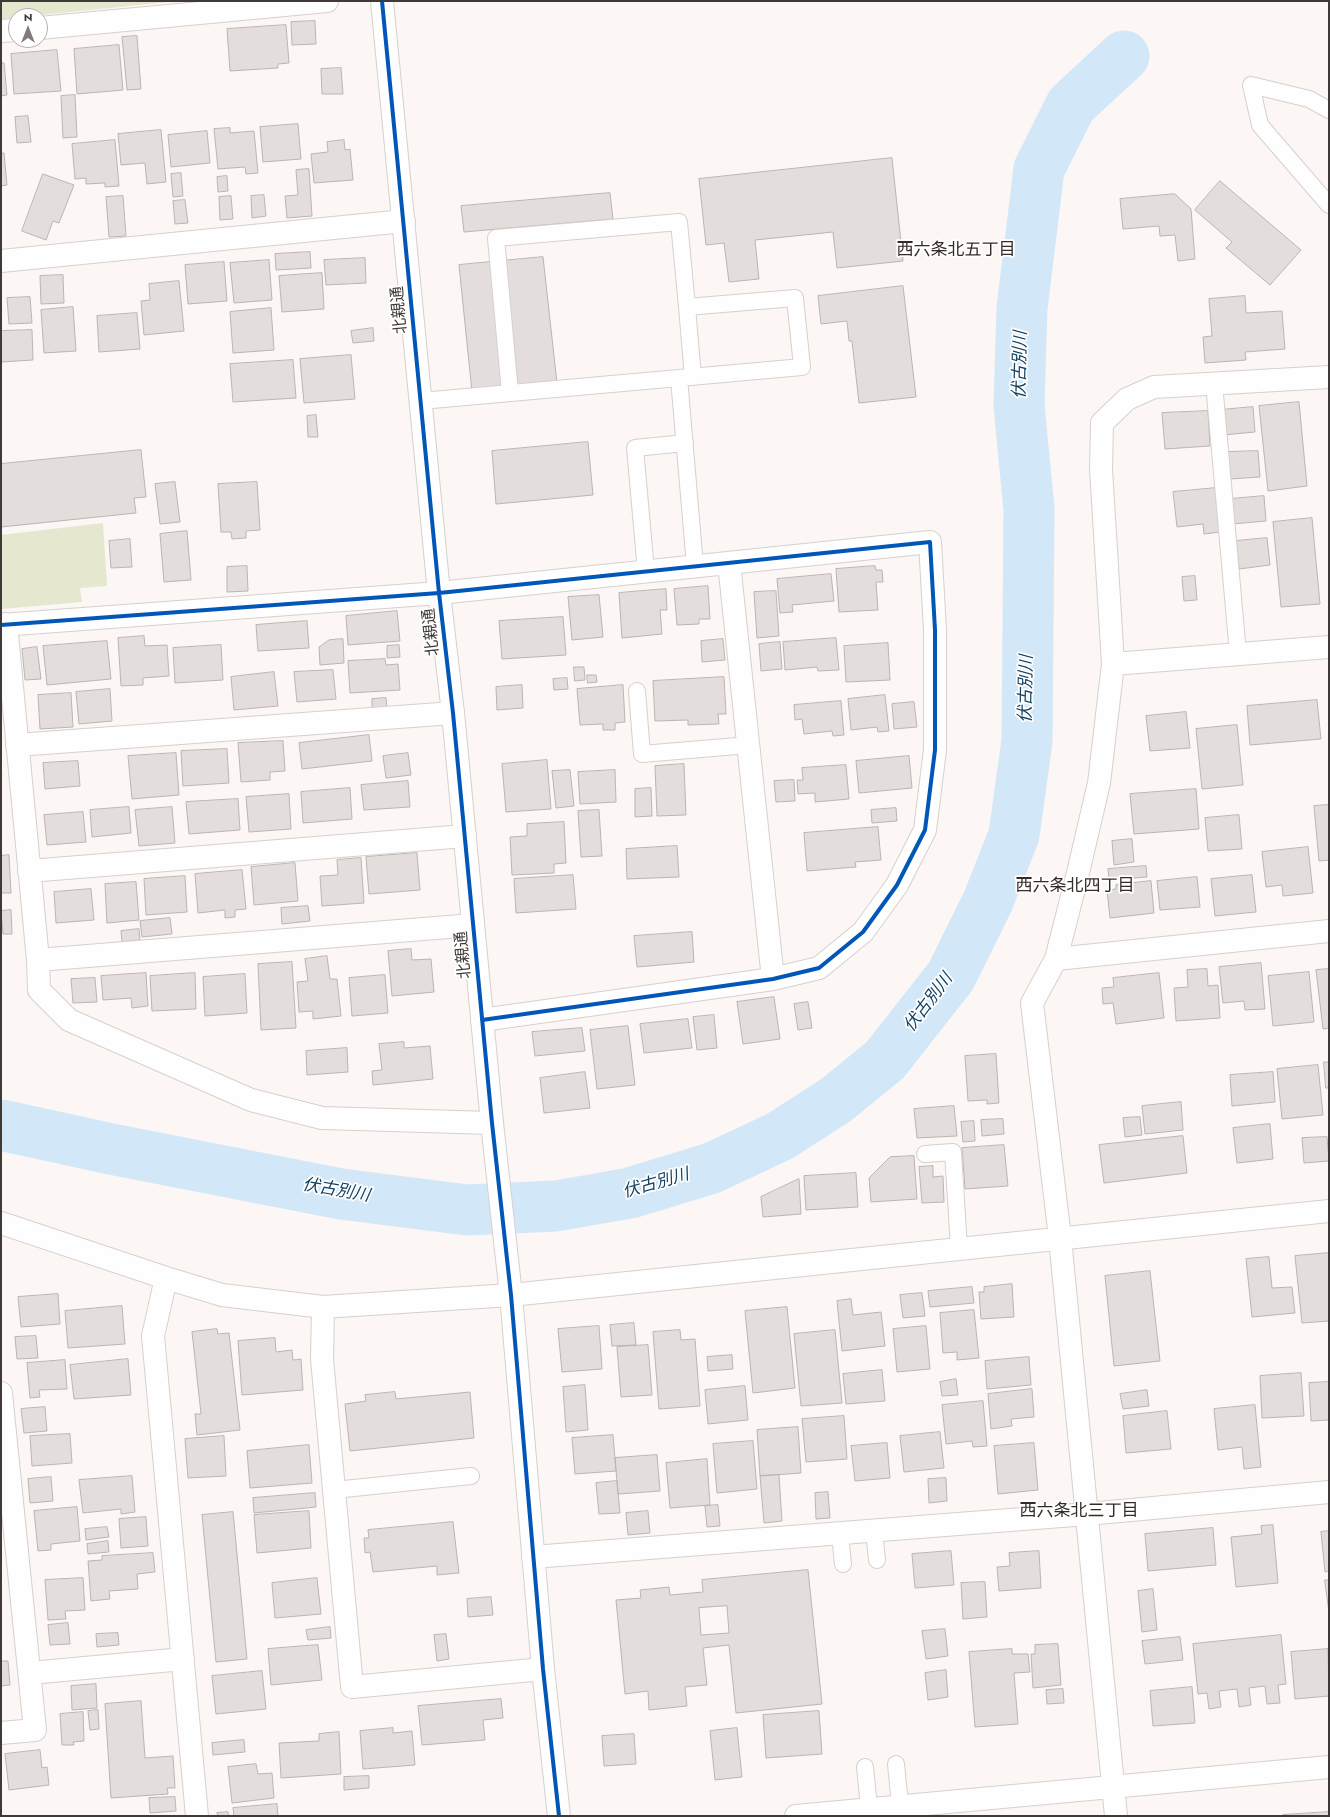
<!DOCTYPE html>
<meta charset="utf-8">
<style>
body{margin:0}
#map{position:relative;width:1330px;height:1817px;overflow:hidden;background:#fcf6f5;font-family:Jost,sans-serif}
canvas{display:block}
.frame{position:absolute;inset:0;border:2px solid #3f3937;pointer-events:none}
.north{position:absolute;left:8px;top:8px;width:40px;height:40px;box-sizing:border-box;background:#fff;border:1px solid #b2b0af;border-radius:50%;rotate:0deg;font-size:11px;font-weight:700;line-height:16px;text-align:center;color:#3f3937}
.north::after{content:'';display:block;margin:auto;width:14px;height:18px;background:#817b7a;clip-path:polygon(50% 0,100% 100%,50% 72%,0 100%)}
</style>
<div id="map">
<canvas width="1330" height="1817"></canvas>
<div class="frame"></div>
<div class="north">N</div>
</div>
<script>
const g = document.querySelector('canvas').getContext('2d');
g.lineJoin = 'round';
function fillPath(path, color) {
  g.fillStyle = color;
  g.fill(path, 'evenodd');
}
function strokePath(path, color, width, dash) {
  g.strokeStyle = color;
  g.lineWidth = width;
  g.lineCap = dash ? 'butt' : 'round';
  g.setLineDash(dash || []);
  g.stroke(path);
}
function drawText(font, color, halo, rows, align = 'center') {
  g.font = font + ' Jost,"Noto Sans JP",sans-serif';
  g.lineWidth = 3.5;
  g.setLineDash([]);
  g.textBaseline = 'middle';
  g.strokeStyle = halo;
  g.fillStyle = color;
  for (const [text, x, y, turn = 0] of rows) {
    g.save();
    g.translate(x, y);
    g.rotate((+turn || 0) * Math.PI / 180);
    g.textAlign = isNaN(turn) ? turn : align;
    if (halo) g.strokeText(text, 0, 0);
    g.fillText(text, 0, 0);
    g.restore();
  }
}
const green = new Path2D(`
 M1 1H178L31 16H16V18L1 19Z
 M103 523 107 586 80 588 82 602 1 609V535Z`);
const river = new Path2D(`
 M1 1125 111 1149 341 1194 467 1210 556 1206 630 1193 712 1168 780 1136 836 1100 885 1060 951 976 988 901 1014 835 1027 741 1029 510 1019 405 1022 308 1039 169 1071 105 1124 56`);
const building = new Path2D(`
 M315 21 316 44 292 45 291 22Z
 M286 25 289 63 278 64V68L230 71 227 29Z
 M137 36 141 89 127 90 122 37Z
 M119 45 123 90 77 94 74 49Z
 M57 50 61 91 14 94 11 54Z
 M1 63H4L7 95 1 96Z
 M341 68 343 94H322L321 69Z
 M75 95 77 137 63 138 61 96Z
 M28 116 31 142 17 143 15 117Z
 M298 124 301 159 263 162 260 127Z
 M230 128V133L254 131 258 173 246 174 245 167 218 169 214 129Z
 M161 130 166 182 147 184 145 163 121 165 118 134Z
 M207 131 210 163 171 167 168 135Z
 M115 140 119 186 105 187V183L86 184V178L75 179 72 144Z
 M344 140 345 150 350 149 353 180 314 183 311 154 328 152 327 142Z
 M1 153H4L7 185 1 186Z
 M892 158 903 261 837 268 833 232 755 240 759 279 729 282 724 243 706 245 699 179Z
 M309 169 312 216 287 218 285 196 298 195 296 170Z
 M181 173 183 196 173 197 171 174Z
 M43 174 74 185 59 223 53 221 46 240 22 231Z
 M227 176 228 191 218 192 217 177Z
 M1220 181 1301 250 1270 285 1226 248 1232 242 1195 210Z
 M610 193 613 219 464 232 461 206Z
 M1175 194 1191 209 1195 259 1178 261 1175 235 1160 236 1159 226 1123 229 1120 199Z
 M264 195 266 216 252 218 251 196Z
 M123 196 126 236 109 237 106 197Z
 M231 196 233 219 220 220 219 197Z
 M185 200 188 223 175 224 173 201Z
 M310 252 311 268 276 270 275 254Z
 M543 257 557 383 472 392 459 265Z
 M365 258 366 283 326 285 324 260Z
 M269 260 272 300 234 303 230 263Z
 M224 262 227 301 188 304 185 265Z
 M322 273 324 309 282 312 279 276Z
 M63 275 64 303 41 304 40 276Z
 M179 281 184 331 144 335 141 301 150 300 149 284Z
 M903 286 916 397 859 403 852 341H849L847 321 821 324 818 296Z
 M1245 296 1246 313 1282 311 1285 349 1245 352 1246 360 1205 363 1203 337 1212 336 1209 299Z
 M30 297 32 323 9 324 7 298Z
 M73 307 76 351 44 353 41 310Z
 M271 308 274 350 233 353 230 312Z
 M137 313 140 349 99 352 97 316Z
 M373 328 374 341 353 343 351 331Z
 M32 330 33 360 1 362V331Z
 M351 355 355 399 304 403 300 359Z
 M293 360 296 398 233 402 230 364Z
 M1299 402 1307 486 1268 491 1259 406Z
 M1253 407 1255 432 1223 435 1221 410Z
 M1208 411 1210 446 1165 449 1162 413Z
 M316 415 318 437H308L307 416Z
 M588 442 593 495 496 504 492 451Z
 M141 450 146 497 134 498 136 513 1 527V464Z
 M1258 451 1260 477 1230 479 1228 452Z
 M175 482 180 522 160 524 155 484Z
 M257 482 260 530 246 531V538L232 539 231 532H221L218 484Z
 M1216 488 1220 532 1204 534 1203 524 1177 527 1173 492Z
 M1264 496 1266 521 1232 524 1230 499Z
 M1312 518 1320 604 1281 607 1273 522Z
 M187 531 191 580 164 582 160 534Z
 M1267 538 1270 565 1239 569 1236 541Z
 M130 539 132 567 111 568 109 541Z
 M247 566 248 591 227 592V567Z
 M875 566 876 570H882L883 582H876L878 610 839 612 836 569Z
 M831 574 834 601 792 605 793 612 780 613 777 579Z
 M1195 576 1197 600 1184 601 1182 577Z
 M708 586 710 619H699V624L677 625 674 589Z
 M666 589 667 610H660L662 634 622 638 619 593Z
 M776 591 779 636 757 638 754 592Z
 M599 595 603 637 572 640 568 597Z
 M397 611 400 641 348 645 346 616Z
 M563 617 566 655 502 659 499 621Z
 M307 621 309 648 258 651 256 625Z
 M144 636 145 646 167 645 169 676 143 678V685L121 686 118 638Z
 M836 638 839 670 818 671 817 667 785 670 783 642Z
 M343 639 344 663 320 665 319 647 329 640Z
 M723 639 725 660 702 662 701 641Z
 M107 641 111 679 47 685 43 646Z
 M780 642 782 669 761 671 759 644Z
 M888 643 890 680 846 682 844 646Z
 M221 645 223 680 175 683 173 648Z
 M399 645 400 657 387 658V646Z
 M37 647 41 679 25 680 22 649Z
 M385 659 386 665 398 664 400 690 350 693 348 661Z
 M574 667H584L585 680 575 681Z
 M333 670 336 699 297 702 294 672Z
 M274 672 278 706 234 710 231 677Z
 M587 675H596L597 682 588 683Z
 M724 677 726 714H718L719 724 688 725V720L655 721 653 681Z
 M567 678 568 689 554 690 553 679Z
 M522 685 523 708 497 710 496 687Z
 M623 685 625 722 615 723V730H603V724L580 725 577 689Z
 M110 689 112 721 79 724 76 692Z
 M71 693 73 727 40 729 38 695Z
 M885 695 889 731 878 732 877 727 851 730 848 699Z
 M386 698 387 708 372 709V699Z
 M1317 700 1321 739 1250 745 1247 706Z
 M841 701 844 735 833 736 832 731 804 734 802 719 795 720 794 705Z
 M914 702 917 727 894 729 892 704Z
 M1186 712 1190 748 1150 751 1146 716Z
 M1237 725 1243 785 1202 789 1196 729Z
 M369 735 372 761 302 769 299 743Z
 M283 741 285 771 270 772V780L241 782 238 743Z
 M227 749 229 783 183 786 181 751Z
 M176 753 179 795 132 799 128 756Z
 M408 753 411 775 386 778 383 756Z
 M909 756 912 788 859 793 856 761Z
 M547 760 551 809 506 812 502 764Z
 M78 761 80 786 45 789 43 763Z
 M684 764 686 815 657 816 655 766Z
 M846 765 849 799 815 802V793L798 794 797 780H803L802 768Z
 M570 770 574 806 556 808 552 771Z
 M615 770 616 802 580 804 578 772Z
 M794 780 795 801 776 802 774 781Z
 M408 781 410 807 364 810 361 785Z
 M350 788 352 819 303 823 301 792Z
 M651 788 652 816 635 817V789Z
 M1196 789 1199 829 1134 834 1130 794Z
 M289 794 291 829 249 832 246 797Z
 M238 799 240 830 189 834 186 802Z
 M1329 805V860L1319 861 1314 806Z
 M129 807 131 833 92 837 90 810Z
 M172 807 175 843 139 846 135 810Z
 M896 808 897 821 872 823 871 810Z
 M599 810 602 856 581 857 578 811Z
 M83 812 86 842 47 845 44 815Z
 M1239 815 1242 849 1208 851 1205 818Z
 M564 822 566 863 554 864V873L512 875 510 837 527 836V824Z
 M878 827 881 860 855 862 856 867 807 871 804 833Z
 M1132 839 1134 862 1114 865 1112 841Z
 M677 846 679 877 627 879 626 849Z
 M1308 847 1313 893 1283 896 1282 885 1266 887 1262 852Z
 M417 853 420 890 369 894 366 857Z
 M9 855 11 893H1V856Z
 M361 858 364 903 322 906 320 876 338 875 337 860Z
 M295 863 298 901 254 905 251 867Z
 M1146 866 1147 877 1109 880 1108 869Z
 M242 870 246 909 235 910V917L225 918V910L198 913 195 874Z
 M573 875 576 909 516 913 514 879Z
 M1252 875 1256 912 1215 916 1211 879Z
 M185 876 187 912 146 915 144 879Z
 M1197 877 1200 907 1160 910 1157 881Z
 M1151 881 1154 913 1110 918 1107 890 1116 889V885Z
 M136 882 139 920 107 923 105 884Z
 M91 889 94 920 56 923 54 892Z
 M308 906 310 921 282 924 281 908Z
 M11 910 12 934H3L1 911Z
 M170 918 172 934 142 937 140 921Z
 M139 929 140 940 122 942 121 931Z
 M692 932 694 962 637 967 634 936Z
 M411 949 412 960 431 959 434 992 392 996 388 951Z
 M327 956 330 979H337L341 1016 313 1019V1011L299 1012 297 982 308 981 305 959Z
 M292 962 296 1028 261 1030 258 964Z
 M1261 963 1265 1009 1245 1010 1244 1001 1223 1003 1219 967Z
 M1207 969 1208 986 1218 985 1220 1018 1176 1021 1174 988 1188 987 1187 970Z
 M1329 969V1028L1323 1029 1316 970Z
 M1309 972 1314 1022 1273 1026 1268 976Z
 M146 973 148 1006 132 1008 131 998 103 1000 101 976Z
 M195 973 196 1009 152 1011 150 976Z
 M1159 973 1164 1018 1116 1024 1113 1003 1103 1004 1102 988 1114 987 1113 978Z
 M245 974 247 1013 205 1016 203 977Z
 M385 975 388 1013 352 1016 349 978Z
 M95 978 97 1002 73 1003 71 979Z
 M774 997 780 1039 743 1044 737 1002Z
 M808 1002 812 1028 798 1030 794 1004Z
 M714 1015 717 1048 697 1050 693 1017Z
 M688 1019 692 1048 644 1053 640 1024Z
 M628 1026 635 1085 597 1089 590 1030Z
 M582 1028 585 1051 535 1056 532 1032Z
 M404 1042V1048L430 1046 433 1079 373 1085 372 1071 382 1070 379 1044Z
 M347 1048 348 1072 307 1075 306 1051Z
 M996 1054 999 1103 987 1104V1100L968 1101 965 1056Z
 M1324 1062H1329V1088H1326Z
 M1318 1065 1323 1115 1282 1119 1277 1069Z
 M585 1072 590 1108 544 1113 540 1078Z
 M1273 1072 1275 1102 1232 1106 1230 1075Z
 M1181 1102 1183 1130 1145 1134 1142 1106Z
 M954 1106 957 1136 917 1138 914 1109Z
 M1140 1117 1142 1135 1125 1137 1123 1118Z
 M1003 1119 1004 1134 982 1136 981 1120Z
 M974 1121 975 1141 963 1142 961 1122Z
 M1270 1124 1273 1159 1237 1163 1233 1128Z
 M1183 1136 1187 1173 1104 1183 1099 1145Z
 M1327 1137 1329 1161 1304 1163 1302 1138Z
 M1004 1145 1008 1186 965 1189 962 1148Z
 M914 1156 917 1199 871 1202 869 1178 890 1157Z
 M933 1166V1177L943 1176 944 1202 922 1203 919 1167Z
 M856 1173 858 1207 806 1210 804 1176Z
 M799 1179 801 1214 763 1217 761 1197Z
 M1329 1253V1321L1302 1323 1295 1256Z
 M1269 1257 1272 1288 1292 1287 1295 1313 1252 1317 1246 1259Z
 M1150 1271 1160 1361 1114 1366 1105 1276Z
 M1012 1284 1014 1317 981 1319 979 1292H984V1287Z
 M972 1287 974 1303 930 1307 928 1291Z
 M922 1293 925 1316 903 1318 900 1295Z
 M58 1294 60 1324 21 1327 18 1297Z
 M851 1299 853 1315 881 1312 885 1346 842 1351 837 1301Z
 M122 1306 125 1344 68 1348 65 1311Z
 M787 1307 795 1388 753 1393 745 1311Z
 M974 1310 979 1358 957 1360V1352L943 1353 940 1313Z
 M634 1323 636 1345 612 1346 610 1325Z
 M599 1326 602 1369 562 1372 558 1329Z
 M926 1326 930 1369 897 1372 893 1329Z
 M217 1329 218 1334 229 1333 240 1430 197 1435 195 1414H201L192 1332Z
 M680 1330 681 1340 695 1339 700 1406 659 1409 653 1332Z
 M835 1330 842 1403 801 1406 794 1334Z
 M36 1336 38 1358 17 1359 15 1337Z
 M275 1338 276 1352 292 1350 293 1360 301 1359 303 1390 242 1395 238 1341Z
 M648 1345 652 1395 621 1397 617 1347Z
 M732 1355 733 1369 708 1371 707 1357Z
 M1029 1357 1031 1385 987 1389 985 1361Z
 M128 1359 131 1395 74 1399 70 1365Z
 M65 1360 67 1389 39 1390 40 1397 30 1398 27 1363Z
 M882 1370 885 1401 846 1404 843 1374Z
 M1301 1373 1304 1416 1262 1418 1260 1376Z
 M956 1379 958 1395 942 1396 940 1382Z
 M1329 1382V1420L1311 1421 1309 1383Z
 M585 1385 588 1430 566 1432 563 1387Z
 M745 1386 748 1420 708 1424 705 1390Z
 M1032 1389 1034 1417 1011 1419 1012 1426 991 1429 988 1394Z
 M1147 1390 1149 1406 1123 1409 1120 1394Z
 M395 1392 396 1399 470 1392 474 1438 350 1451 345 1404 366 1401 365 1395Z
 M983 1401 987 1446 973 1447 972 1441 946 1444 942 1405Z
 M1255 1405 1261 1467 1244 1469 1242 1447 1218 1450 1214 1409Z
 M45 1407 47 1431 24 1433 21 1409Z
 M1167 1411 1171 1449 1126 1453 1123 1416Z
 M844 1416 847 1459 806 1462 802 1419Z
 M798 1427 801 1473 760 1476 757 1430Z
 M940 1432 944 1468 904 1472 900 1436Z
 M70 1434 72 1463 32 1466 30 1436Z
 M613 1435 616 1471 575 1474 572 1438Z
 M224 1436 226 1476 188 1478 185 1439Z
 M753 1441 757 1489 717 1493 713 1444Z
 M887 1443 890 1478 855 1481 851 1446Z
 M1034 1443 1038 1490 998 1494 994 1446Z
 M309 1445 312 1483 250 1488 247 1451Z
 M657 1455 660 1491 618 1494 615 1458Z
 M707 1459 710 1505 670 1508 666 1463Z
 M779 1475 782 1521 764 1523 760 1476Z
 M132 1476 135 1512 121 1514V1509L83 1513 79 1480Z
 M51 1477 53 1501 30 1503 28 1479Z
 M946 1478 947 1501 929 1503 928 1479Z
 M617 1481 620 1513 599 1514 596 1483Z
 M828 1492 830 1518 816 1519 815 1493Z
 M315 1493 316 1507 254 1513 253 1498Z
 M718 1505 720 1526 707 1527 705 1506Z
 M77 1507 80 1541 51 1544V1550L38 1551 34 1511Z
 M309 1511 311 1548 257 1553 254 1515Z
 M648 1511 650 1533 628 1535 626 1513Z
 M233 1512 247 1659 216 1662 202 1515Z
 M146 1517 148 1546 121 1548 119 1519Z
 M453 1522 459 1573 437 1575V1566L373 1572 370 1552 365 1553 364 1538H369L368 1530Z
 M1273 1525 1278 1583 1236 1587 1231 1537 1262 1534 1261 1526Z
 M107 1527 109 1537 86 1540 85 1529Z
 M1213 1528 1216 1565 1148 1571 1145 1534Z
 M1329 1531V1571L1325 1572 1321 1532Z
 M108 1541 109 1552 88 1554 87 1544Z
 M951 1551 954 1585 915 1588 912 1554Z
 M1039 1551 1041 1588 999 1591 997 1567 1010 1566 1009 1553Z
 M153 1553 155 1572 137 1574 138 1589 109 1591 110 1599 91 1601 88 1561 102 1560V1556Z
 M808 1570 822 1704 736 1713 729 1645 703 1648 707 1685 685 1687 687 1706 649 1710 648 1691 625 1694 616 1600 641 1598 640 1590 669 1587 670 1595 703 1592 702 1580ZM727 1606 729 1633 701 1635 699 1608Z
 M83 1578 85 1610 65 1611 66 1619 48 1620 45 1580Z
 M317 1578 321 1614 275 1618 272 1583Z
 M1325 1580H1329V1612Z
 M985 1582 987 1617 963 1619 961 1583Z
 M1153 1589 1157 1630 1142 1632 1138 1591Z
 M491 1597 493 1615 468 1617 467 1599Z
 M68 1623 70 1644 50 1645 48 1625Z
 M330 1627 331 1638 308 1640 306 1630Z
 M945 1629 948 1656 926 1659 922 1631Z
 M118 1633 119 1645 97 1647 96 1634Z
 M446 1634 449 1659 437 1661 434 1635Z
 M1281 1635 1286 1684 1278 1685 1280 1703 1267 1704 1265 1686 1249 1688 1251 1705 1239 1707 1237 1689 1219 1691 1221 1707 1209 1709 1207 1693 1198 1694 1193 1644Z
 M1180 1637 1183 1660 1145 1664 1142 1641Z
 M1058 1644 1061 1685 1033 1688 1031 1654H1035V1645Z
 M318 1645 322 1680 271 1685 268 1649Z
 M1012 1649V1654H1028L1030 1672 1014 1673 1018 1724 975 1727 969 1652Z
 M1328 1649 1329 1696 1295 1699 1291 1652Z
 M1 1661H8L10 1685 1 1686Z
 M946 1670 948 1697 928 1700 925 1673Z
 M262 1671 266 1709 216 1714 212 1676Z
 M96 1684 97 1708 72 1710 71 1686Z
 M1192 1687 1195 1723 1153 1726 1150 1691Z
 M1063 1689 1064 1703 1047 1704 1046 1690Z
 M501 1699 503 1718 483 1720 485 1740 422 1745 418 1706Z
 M141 1701 145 1758 173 1756 175 1788H167L168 1794 111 1798 105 1704Z
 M98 1710 99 1729 90 1730 88 1711Z
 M819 1711 822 1754 766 1758 763 1715Z
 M83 1712 84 1741 73 1742 74 1745H62L60 1714Z
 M393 1728V1733L412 1731 415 1765 363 1769 360 1731Z
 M737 1728 742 1777 715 1780 710 1731Z
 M339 1732 341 1774 281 1778 279 1743 319 1741V1734Z
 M634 1734 636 1764 604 1766 602 1736Z
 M244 1740 245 1752 213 1755 212 1743Z
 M40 1750 42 1768 47 1767 49 1785 9 1790 5 1754Z
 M256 1764 258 1774 272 1773 274 1798 232 1803 228 1767Z
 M369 1776V1788L344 1790V1777Z
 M175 1797 176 1811 150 1813 149 1798Z
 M277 1804 278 1816H234L233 1808Z
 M228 1812 229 1816H218L217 1813Z
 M1329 1812V1816H1283V1815Z`);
const service = new Path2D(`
 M1329 110 1309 99 1251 85 1260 125 1329 205
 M679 378 802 367 795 298 687 307 693 377
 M1214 383 1238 654
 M510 393 496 238 679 222 687 307
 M421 401 679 378 695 566
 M646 571 635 448 685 443
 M637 691 642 754 749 745
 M925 1154 953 1152 959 1248
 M334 1490 471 1476
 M874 1531 877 1560
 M840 1534 843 1564
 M896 1764 900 1805
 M865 1767 869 1808`);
const minor = new Path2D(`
 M40 28 327 1
 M1 31 16 30
 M1 261 404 221
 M729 563 773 979
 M6 624 38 960 473 925
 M1 625 439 593 930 542 935 630V750L925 830 897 885 863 932 819 968 773 979 482 1020
 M1113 664 1329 647
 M17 745 453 713
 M29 871 465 836
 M1056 959 1329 931
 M38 960 39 990 69 1020 251 1100 322 1118 492 1123
 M1 1223 166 1278 222 1295 323 1307 511 1295 1329 1211
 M166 1278 153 1336 197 1816
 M323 1307 322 1359 352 1687 543 1669
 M1 1393 35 1730 1 1733
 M533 1557 1087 1514 1329 1492
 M30 1673 183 1659
 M796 1816 1329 1767
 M1116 1816 1060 1238 1032 1003 1056 959 1077 877 1099 783 1113 664 1101 469 1102 423 1127 399 1154 387 1329 377`);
const tertiary = new Path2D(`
 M382 1 439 593 453 713 492 1123 511 1295 543 1669 559 1816`);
const cycleway = new Path2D(`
 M382 1 439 593 453 713 492 1123 511 1295 543 1669 559 1816
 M1 625 439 593 930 542 935 630V750L925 830 897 885 863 932 819 968 773 979 482 1020`);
const streetNames = [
 ["北親通",400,310,-95],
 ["北親通",432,632,-96],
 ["北親通",464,955,-95]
];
const neighbourhoodNames = [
 ["西六条北五丁目",956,251],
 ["西六条北四丁目",1075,887],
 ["西六条北三丁目",1079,1512]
];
const waterNames = [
 ["伏古別川",1021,365,-89],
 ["伏古別川",1027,689,-89],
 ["伏古別川",929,1003,-53],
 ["伏古別川",656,1184,-16],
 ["伏古別川",336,1191,10]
];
fillPath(green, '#e5e8cf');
strokePath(river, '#d2e7f8', 51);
fillPath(building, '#e3dddb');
strokePath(building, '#bab5b3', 1);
strokePath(service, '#d6d0ce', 18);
strokePath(minor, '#d6d0ce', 24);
strokePath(tertiary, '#d6d0ce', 24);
strokePath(service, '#fffefe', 16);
strokePath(minor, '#fffefe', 22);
strokePath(tertiary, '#fffefe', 22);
strokePath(cycleway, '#0057b8', 4);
drawText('16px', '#3f3937', '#fff', streetNames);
drawText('17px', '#362a26', '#fff', neighbourhoodNames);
drawText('italic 17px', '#154261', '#fff', waterNames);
</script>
